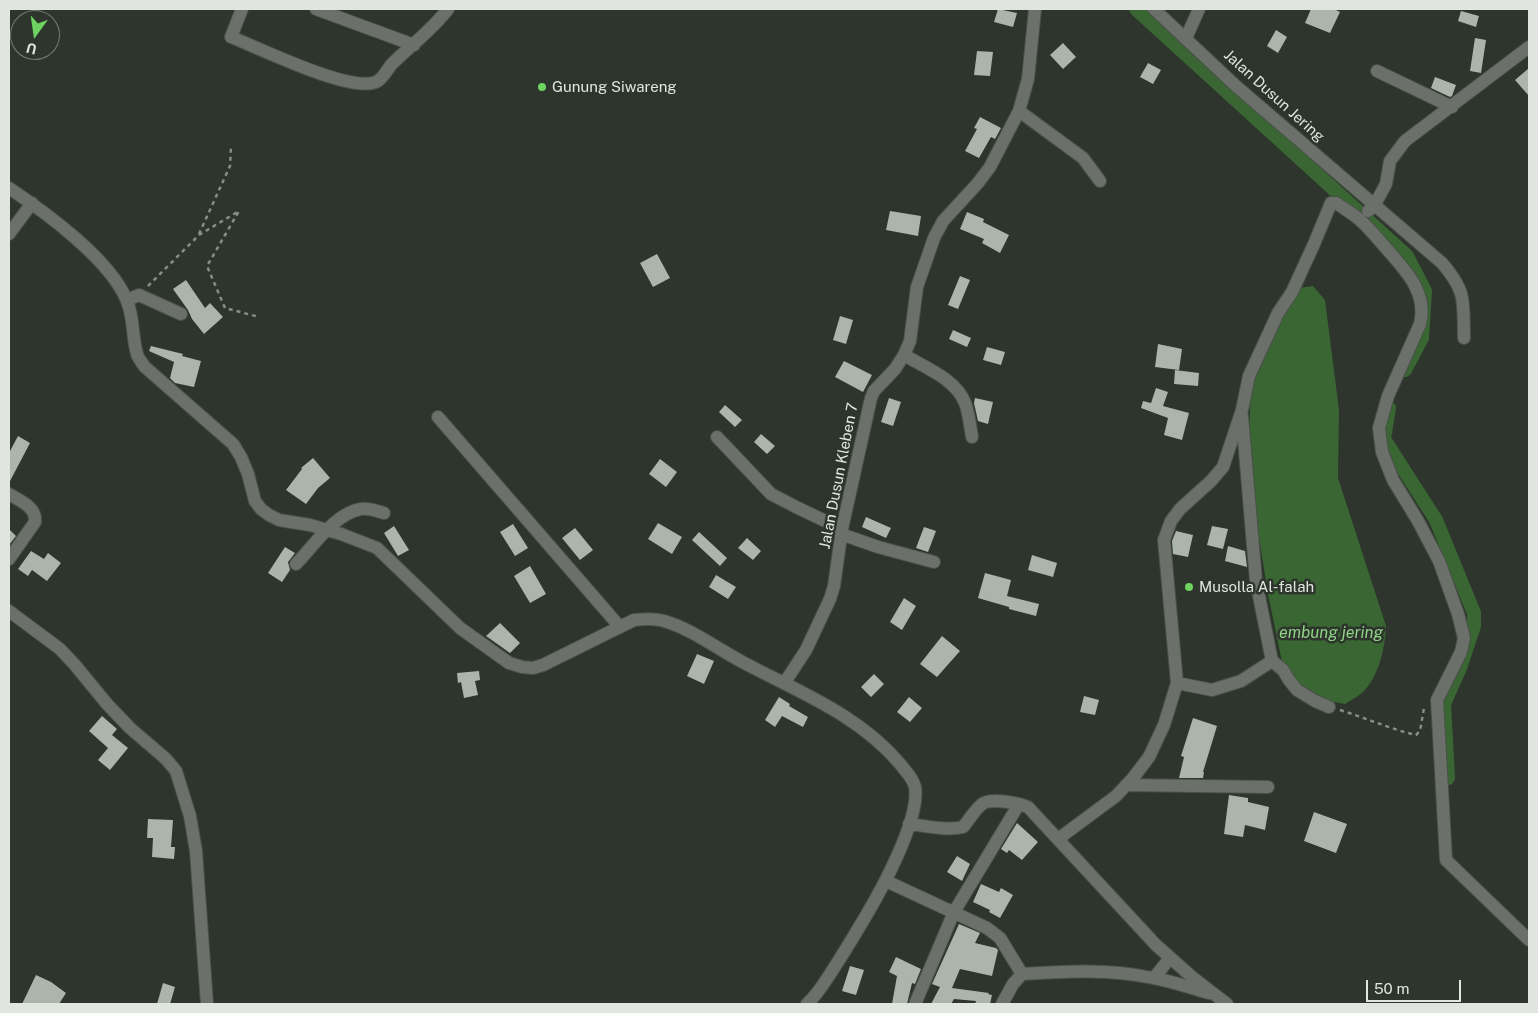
<!DOCTYPE html>
<style>
body{margin:0}
#map{position:relative;width:1538px;height:1013px;overflow:hidden;background:#2d352c;font-family:"Public Sans",sans-serif}
canvas{display:block}
.frame{position:absolute;inset:0;border:10px solid #e0e5df;pointer-events:none}
.north{position:absolute;left:10px;top:10px;width:50px;height:50px;box-sizing:border-box;background:#2d352c;border:1px solid #757b74;border-radius:50%;rotate:194deg;font-size:14px;font-weight:700;line-height:20px;text-align:center;color:#e0e5df}
.north::after{content:'';display:block;margin:auto;width:18px;height:22px;background:#6ed361;clip-path:polygon(50% 0,100% 100%,50% 72%,0 100%)}
.scale{position:absolute;left:1366px;top:980px;width:95px;height:22px;box-sizing:border-box;border:2px solid #e0e5df;border-top:0;padding-left:6px;font-size:15px;line-height:18px;white-space:nowrap;color:#e0e5df;-webkit-text-stroke:4px #2d352c;paint-order:stroke}
</style>
<div id="map">
<canvas width="1538" height="1013"></canvas>
<div class="frame"></div>
<div class="north">U</div>
<div class="scale">50 m</div>
</div>
<script>
const g = document.querySelector('canvas').getContext('2d');
g.lineJoin = 'round';
function fillPath(path, color) {
  g.fillStyle = color;
  g.fill(path, 'evenodd');
}
function strokePath(path, color, width, dash) {
  g.strokeStyle = color;
  g.lineWidth = width;
  g.lineCap = dash ? 'butt' : 'round';
  g.setLineDash(dash || []);
  g.stroke(path);
}
function drawText(font, color, halo, rows, align = 'center') {
  g.font = font + ' "Public Sans",sans-serif';
  g.lineWidth = 5;
  g.setLineDash([]);
  g.textBaseline = 'middle';
  g.strokeStyle = halo;
  g.fillStyle = color;
  for (const [text, x, y, turn = 0] of rows) {
    g.save();
    g.translate(x, y);
    g.rotate((+turn || 0) * Math.PI / 180);
    g.textAlign = isNaN(turn) ? turn : align;
    if (halo) g.strokeText(text, 0, 0);
    g.fillText(text, 0, 0);
    g.restore();
  }
}
const water = new Path2D(`
 M1313 286 1325 300 1339 410 1338 478 1386 626C1385 648 1379 677 1362 693 1357 697 1351 700 1345 704L1317 699 1301 689 1282 662 1268 594 1254 507 1249 437 1250 406 1252 387 1289 302 1299 288Z`);
const canal = new Path2D(`
 M1136 9 1407 256 1425 291 1422 338 1405 370
 M1389 408 1384 439 1436 520 1474 613V626L1460 668 1444 704 1448 778`);
const building = new Path2D(`
 M998 9 1017 13 1013 27 994 22Z
 M1311 9H1334L1340 12 1330 33 1305 23Z
 M1461 11 1479 16 1476 27 1458 21Z
 M1276 30 1287 37 1278 53 1267 46Z
 M1475 38 1486 40 1481 73 1470 71Z
 M1063 43 1076 57 1063 69 1050 55Z
 M977 51 993 52 990 76 974 75Z
 M1148 63 1161 70 1153 84 1140 77Z
 M1529 68V96L1515 80Z
 M1435 77 1456 85 1452 96 1450 97 1431 88Z
 M980 117 1001 128 995 139 991 137 979 158 965 151 977 129 974 128Z
 M890 211 921 216 918 236 886 230Z
 M967 212 984 219 983 222 1009 235 1000 253 982 243 984 239 960 229Z
 M657 254 670 278 653 287 640 263Z
 M960 276 970 280 958 309 948 305Z
 M186 280 205 308 210 303 223 317 204 334 192 319 188 310 173 289Z
 M840 316 853 320 846 344 833 340Z
 M953 330 971 338 967 347 949 339Z
 M1158 344 1182 349 1179 370 1155 367Z
 M151 346 183 354 182 356 201 361 194 387 175 383 170 378 174 362 149 351Z
 M987 347 1005 352 1001 365 983 360Z
 M844 361 872 375 863 392 835 377Z
 M1175 370 1199 373 1198 386 1174 384Z
 M1156 388 1168 392 1163 406 1189 413 1182 440 1164 435 1168 418 1141 408 1143 401 1151 403Z
 M889 398 901 402 893 426 881 422Z
 M975 398 993 402 988 424 978 421 974 403Z
 M725 405 742 420 735 427 719 412Z
 M761 434 775 446 767 454 754 442Z
 M18 436 30 443 9 483V453Z
 M313 458 330 478 318 488 306 504 286 490 302 469 301 468Z
 M660 459 677 472 666 487 649 474Z
 M866 517 891 528 886 538 862 527Z
 M658 523 682 537 672 554 648 539Z
 M513 524 528 548 515 556 500 532Z
 M394 526 409 550 398 556 384 533Z
 M1212 526 1228 529 1223 549 1207 545Z
 M924 527 936 531 928 552 916 548Z
 M575 528 593 550 580 560 562 538Z
 M9 529 16 536 9 545Z
 M1176 531 1193 535 1188 557 1173 554 1172 541Z
 M699 532 727 558 720 566 692 540Z
 M747 538 761 551 753 560 738 548Z
 M1228 546 1245 551 1247 567 1225 561Z
 M285 547 295 553 288 562 290 570 282 582 268 573Z
 M31 551 44 559 48 553 61 563 47 581 32 570 28 576 18 569Z
 M1032 555 1057 563 1053 577 1028 570Z
 M530 566 546 594 530 603 514 576Z
 M985 573 1011 580 1007 596 1039 604 1036 616 1009 609V607L978 598Z
 M716 575 736 587 728 599 709 587Z
 M904 598 916 606 902 630 890 622Z
 M500 623 520 643 510 653 486 636Z
 M942 636 960 651 937 677 920 664Z
 M697 654 714 661 704 684 687 676Z
 M479 671 480 680 475 681 478 695 464 698 461 682 458 683 457 673Z
 M874 674 884 684 871 697 861 687Z
 M1084 696 1099 700 1095 715 1080 712Z
 M779 697 790 704 789 706 808 717 803 727 782 716 775 727 765 720Z
 M909 697 922 708 910 722 897 712Z
 M102 716 117 729 112 735 128 748 110 770 98 760 108 748 89 731Z
 M1193 718 1217 726 1203 772H1204L1203 778H1179L1184 757 1181 756Z
 M1229 795 1248 798V802L1269 807 1265 830 1245 825 1243 837 1224 834Z
 M1314 812 1347 824 1336 853 1304 841Z
 M148 819 173 820 171 847H175L174 859 152 857 153 838H147Z
 M1017 823 1038 842 1022 860 1009 850 1007 853 1001 849Z
 M957 856 970 864 962 881 947 872Z
 M981 884 999 892 1001 888 1013 895 1000 918 989 912 990 910 973 902Z
 M959 924 980 933 975 943 996 948 998 950 992 976 960 969 952 988 989 993 988 994 992 995 990 1004H975L976 1001 954 999 951 1004H931L940 987 932 984Z
 M896 957 921 969 915 984 912 983 907 1004H892L897 976 889 972Z
 M850 966 864 970 856 995 842 991Z
 M36 975 51 982 66 993 59 1004H22Z
 M163 983 175 987 170 1004H157Z`);
const path = new Path2D(`
 M199 234 230 166 231 147
 M148 286 199 235 239 211 207 266 225 308 259 317
 M1340 710C1366 718 1390 729 1416 735L1420 731 1424 708`);
const minor = new Path2D(`
 M242 9 231 37C259 48 350 93 376 82 382 80 387 70 391 65 410 46 432 30 448 9
 M316 9 414 45
 M1154 9 1236 86 1442 263C1467 292 1463 301 1464 338
 M1186 38 1199 9
 M1377 71 1452 107
 M1019 111 1083 158 1100 181
 M9 188C45 212 111 260 127 301 134 318 132 337 137 354 138 358 142 363 145 367L233 444 241 457 248 474 255 501 261 509 269 515 279 520 310 525 341 534 377 548 460 628 509 663 522 667 533 668 543 665 634 620C643 619 654 618 664 621 695 630 721 652 750 666 804 694 861 717 901 765 906 772 913 778 915 787 920 815 889 875 875 900 862 923 848 946 834 968 826 980 818 994 807 1004
 M1368 211 1374 206 1386 184 1390 161 1405 141 1529 47
 M9 234 32 203
 M127 300 139 295 181 314
 M904 355C924 367 956 379 965 403 969 413 970 426 972 437
 M1242 416 1256 581 1272 661
 M438 417 620 627
 M717 437 771 494 798 508 842 529
 M9 494C20 501 37 507 35 522L9 559
 M841 534 878 547 934 562
 M296 564C313 547 335 513 361 509 369 508 376 511 384 513
 M9 611 60 649 75 665 107 704 130 728 166 759 176 771 190 816 196 851 207 1004
 M785 682 806 650 830 599 834 586 842 529 871 398 874 391 895 369 904 355 910 341 917 287 934 238 943 221 978 183 990 167 1019 111 1028 79 1035 9
 M1177 683 1212 690 1241 681 1272 661 1283 670 1289 680 1297 690 1315 701 1329 707
 M1126 785 1268 787
 M909 824C926 826 947 831 963 827 969 820 974 811 981 805 989 797 1018 803 1028 807L1156 945 1192 977 1227 1004
 M1058 839 1116 796 1133 778 1149 757 1164 725 1177 683 1164 540 1171 521 1180 509 1211 481 1223 467 1242 410 1249 376 1278 313 1292 292 1314 244 1331 203H1336C1344 209 1354 214 1361 221 1370 229 1377 238 1385 247 1405 270 1428 292 1420 324L1388 396 1379 428 1382 452 1393 480 1418 521 1439 561 1458 614 1464 638 1461 652 1437 700 1446 860 1529 940
 M886 881 987 928 1000 938 1022 974
 M1154 978 1170 958
 M915 1004 954 912 1019 804
 M1002 1004 1013 984 1022 974C1065 971 1110 969 1153 978 1172 981 1190 988 1209 993`);
const markers = [
 [542,87,5,"#6ed361"],
 [1189,587,5,"#6ed361"]
];
const poiNames = [
 ["Gunung Siwareng",552,87],
 ["Musolla Al-falah",1199,587]
];
const streetNames = [
 ["Jalan Dusun Jering",1274,96,42],
 ["Jalan Dusun Kleben 7",839,476,-79]
];
const waterNames = [
 ["embung jering",1331,633]
];
fillPath(water, '#396633');
strokePath(canal, '#396633', 14);
fillPath(building, '#abb5aa');
strokePath(minor, '#4a5149', 14);
strokePath(path, '#888e87', 2.5, [4, 4]);
strokePath(minor, '#6c706b', 12);
for (const [x, y, r, color] of markers) {
  const dot = new Path2D();
  dot.arc(x, y, r, 0, 2 * Math.PI);
  g.fillStyle = color;
  g.fill(dot);
  strokePath(dot, '#2d352c', 2);
}
drawText('15px', '#e0e5df', '#2d352c', poiNames, 'left');
drawText('15px', '#e0e5df', '#2d352c', streetNames);
drawText('italic 16px', '#91d388', '#2d352c', waterNames);
</script>
